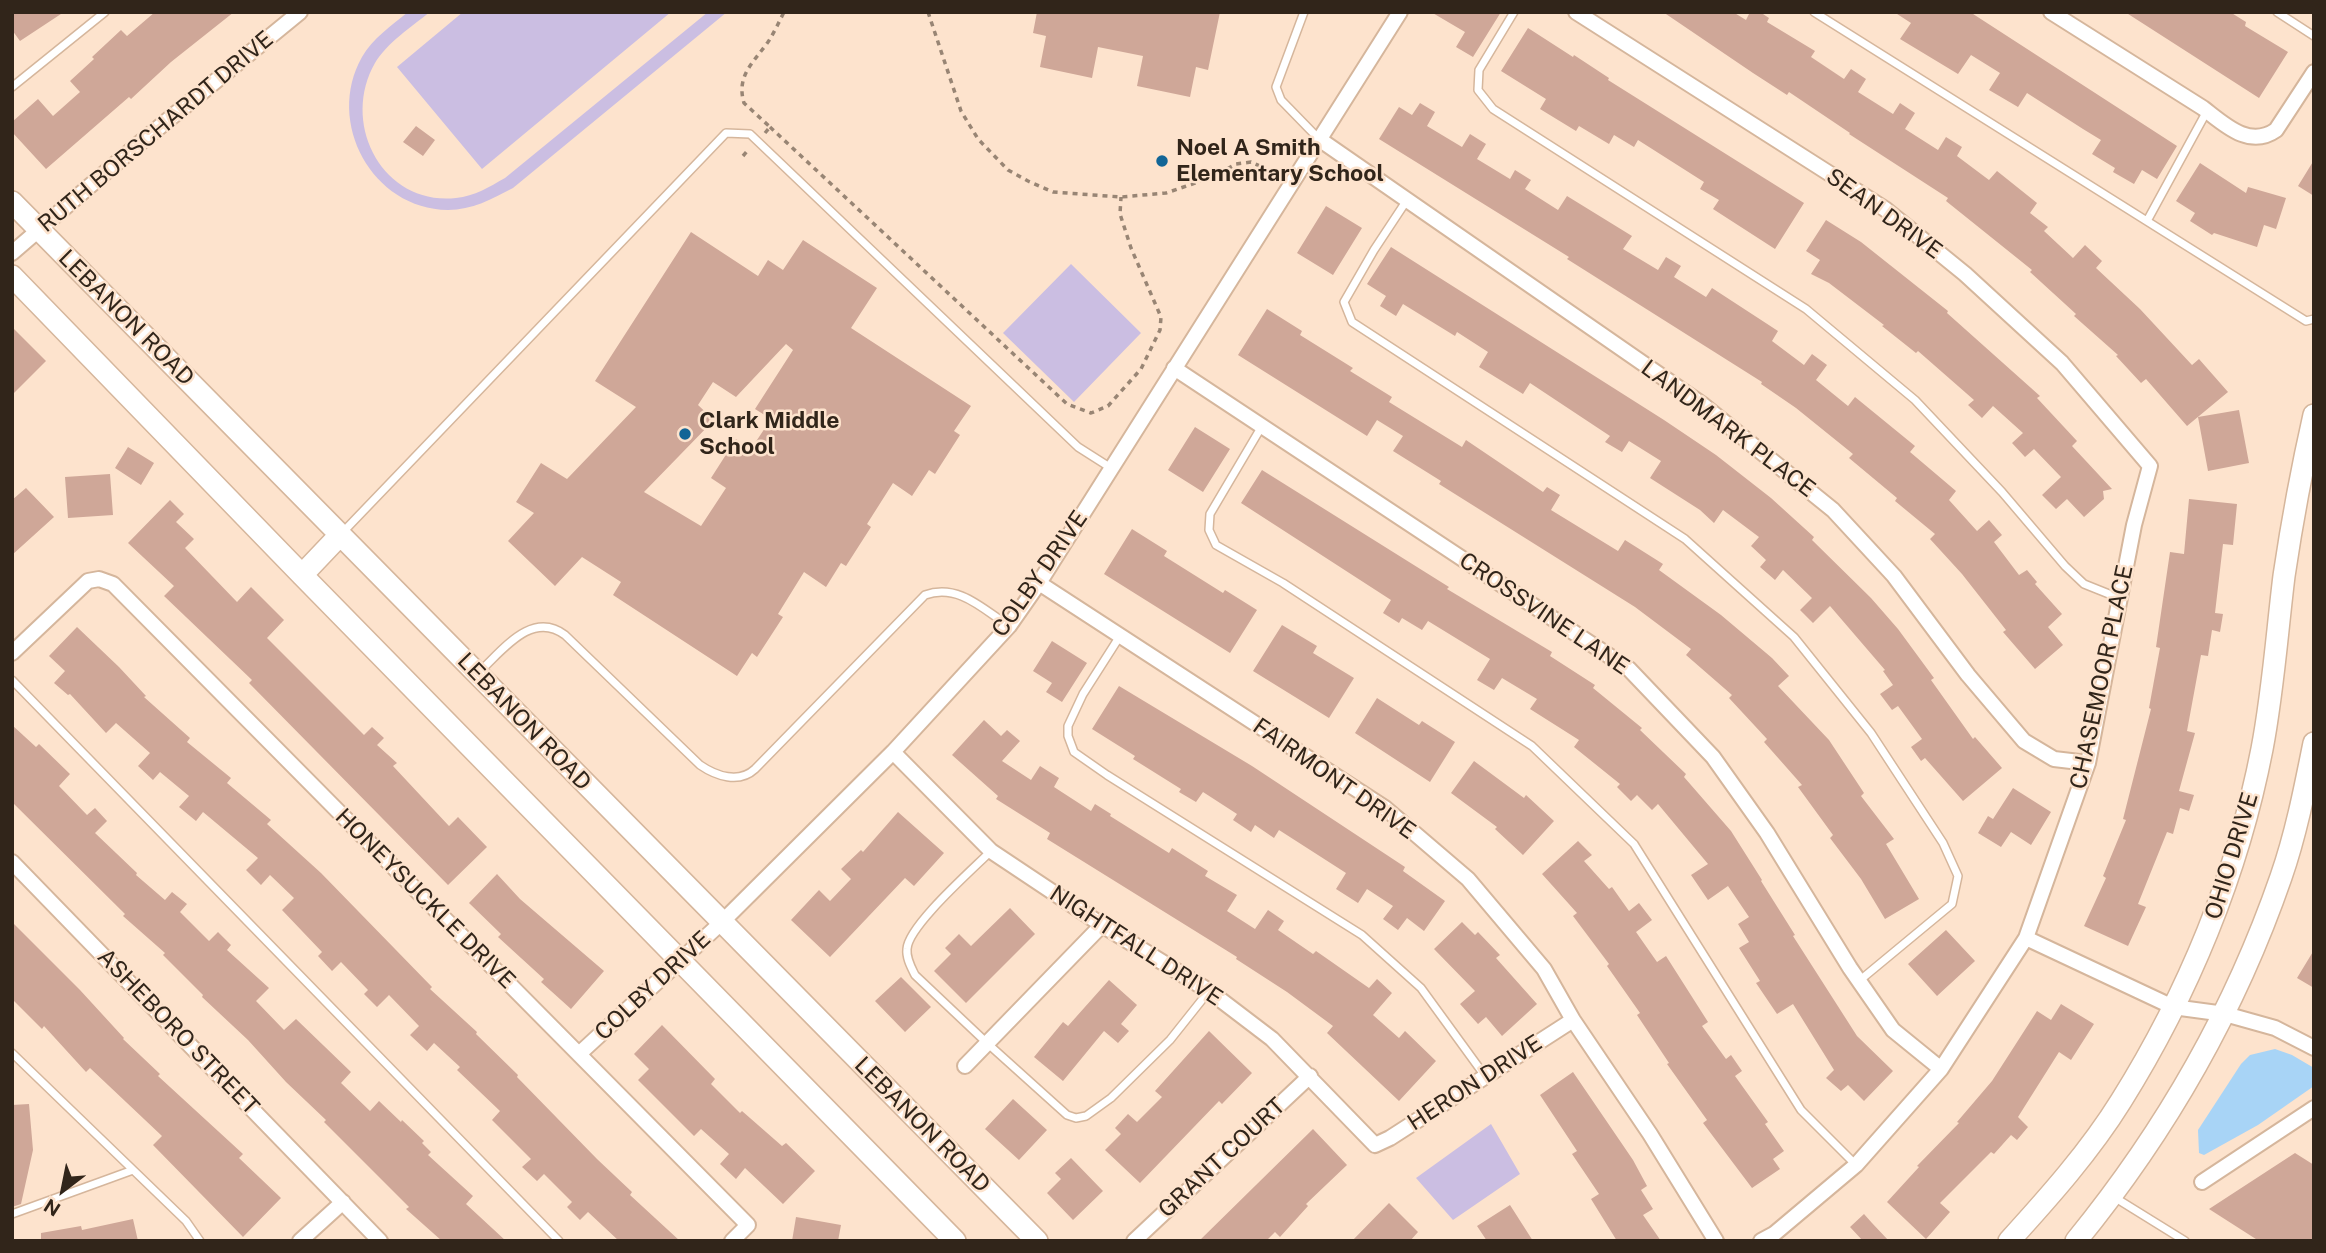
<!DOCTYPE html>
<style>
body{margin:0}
#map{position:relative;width:2326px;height:1253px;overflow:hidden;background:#fde3cd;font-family:"Public Sans",sans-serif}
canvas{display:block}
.frame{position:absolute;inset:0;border:14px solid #31251a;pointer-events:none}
.north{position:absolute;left:28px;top:1155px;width:70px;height:70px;-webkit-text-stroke:5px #fde3cd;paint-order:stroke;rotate:212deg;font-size:19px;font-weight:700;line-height:28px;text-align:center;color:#31251a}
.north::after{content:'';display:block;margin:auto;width:24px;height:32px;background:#31251a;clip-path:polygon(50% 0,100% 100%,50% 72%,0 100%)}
</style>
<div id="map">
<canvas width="2326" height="1253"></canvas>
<div class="frame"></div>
<div class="north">N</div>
</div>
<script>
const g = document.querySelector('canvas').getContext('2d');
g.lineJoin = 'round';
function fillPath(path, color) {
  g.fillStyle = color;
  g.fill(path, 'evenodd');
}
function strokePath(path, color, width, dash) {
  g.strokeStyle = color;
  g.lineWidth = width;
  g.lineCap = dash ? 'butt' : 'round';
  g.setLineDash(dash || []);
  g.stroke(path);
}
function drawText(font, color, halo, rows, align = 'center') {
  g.font = font + ' "Public Sans",sans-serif';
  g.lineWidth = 5;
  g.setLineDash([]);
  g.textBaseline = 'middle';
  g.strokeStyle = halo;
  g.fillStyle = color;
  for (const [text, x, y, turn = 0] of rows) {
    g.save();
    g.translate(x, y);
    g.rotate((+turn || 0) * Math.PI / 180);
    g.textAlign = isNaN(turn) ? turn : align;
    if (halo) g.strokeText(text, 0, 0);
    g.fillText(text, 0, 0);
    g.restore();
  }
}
const green = new Path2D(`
 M408 12H430C411 27 387 43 375 63 340 124 383 206 456 198 475 196 489 187 505 178L708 12H727L513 188C492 199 472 210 448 210 372 209 325 122 362 57 372 39 392 25 408 12Z
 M463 12H671L482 169 397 67Z
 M1071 264 1141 333 1074 402 1003 333Z
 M1491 1124 1520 1174 1453 1220 1416 1178Z`);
const water = new Path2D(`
 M2275 1049 2292 1055 2314 1068V1086L2258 1125 2204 1155 2199 1153 2198 1130 2241 1064 2250 1055Z`);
const building = new Path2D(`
 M12 12H64L20 41 12 30Z
 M155 12H234L171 62 131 99 129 97 46 169 12 132V122L38 99 53 116 80 92 70 81 94 59 92 57 121 30 127 36Z
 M1037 12H1220L1208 70 1196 67 1190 97 1137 86 1143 56 1098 47 1092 78 1040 67 1046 36 1033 33Z
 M1431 12H1501L1473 57 1456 47 1465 32Z
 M1663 12H1733L1746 20 1750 12H1760L1769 18 1767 22 1815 51 1811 57 1844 79 1851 69 1866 79 1858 92 1893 114 1900 103 1915 113 1905 129 1938 150 1946 137 1962 147 1957 156 1989 180 1997 171 2037 203 2030 213 2048 227 2044 231 2073 258 2085 245 2102 261 2096 268 2140 309 2192 365 2199 359 2228 392 2187 426 2146 379 2141 383 2116 356 2118 355 2074 316 2076 314 2030 272 2032 270 1946 201 1948 198 1849 134 1850 133 1789 92 1787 95 1753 73Z
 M1894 12H1970L2177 146 2157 179 2142 170 2134 184 2113 172 2115 168 2092 154 2101 140 2083 129 2027 93 2018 107 1989 90 2000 73 1971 55 1958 74 1900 39 1911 23Z
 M2125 12H2230L2246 22 2245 26 2288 52 2259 98Z
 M1528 28 1573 57 1574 55 1609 78 1608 80 1804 203 1775 249 1713 209 1719 200 1700 189 1704 182 1638 140 1634 147 1614 135 1609 144 1579 126 1576 131 1540 109 1546 99 1501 71Z
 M1420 103 1435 112 1427 126 1462 147 1470 134 1486 144 1477 159 1510 179 1515 170 1531 180 1525 189 1558 210 1567 196 1632 236 1623 249 1658 270 1666 257 1681 266 1674 277 1706 297 1712 288 1778 331 1772 341 1804 365 1812 354 1827 365 1816 380 1848 406 1855 397 1915 446 1910 452 1956 491 1949 500 1977 531 1989 520 2002 535 1994 542 2019 575 2027 570 2037 582 2035 584 2062 614 2048 627 2063 645 2035 669 2003 632 2006 630 1962 574 1930 539 1935 534 1895 501 1897 498 1849 458 1853 454 1796 408 1761 384 1762 382 1567 259 1569 257 1379 139 1399 107 1412 115Z
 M416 126 435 140 423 156 403 142Z
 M2314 160V196L2298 186Z
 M2200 163 2246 193 2248 187 2286 198 2276 229 2264 225 2257 247 2214 233 2212 235 2190 221 2195 213 2176 201Z
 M1326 206 1362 228 1333 275 1297 253Z
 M1826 220 1861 242 1948 311 1947 313 2040 396 2037 398 2077 441 2072 446 2112 489 2103 491 2104 499 2084 517 2067 499 2056 509 2042 495 2061 477 2034 449 2025 457 2012 443 2023 433 1993 406 1982 418 1968 405 1974 400 1918 351 1916 353 1882 326 1884 325 1829 283 1811 274 1820 260 1806 251Z
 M691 232 758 276 768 260 783 270 803 240 877 288 851 328 971 406 954 431 960 435 935 474 929 470 912 496 893 483 867 524 871 527 846 566 841 563 826 587 804 572 778 614 783 617 757 657 752 653 737 676 613 595 621 582 582 557 555 586 508 541 534 513 516 502 541 463 567 479 636 407 595 381ZM786 344 793 350 755 409 771 419 751 449 736 439 711 478 726 488 701 526 644 492 714 420 698 405 713 382 736 397Z
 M1391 247 1664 420 1716 455 1771 498 1814 537 1812 540 1871 598 1898 629 1934 678 1931 680 1973 739 1975 737 2002 768 1963 801 1925 758 1921 761 1911 747 1922 739 1898 706 1892 710 1880 694 1893 685 1883 671 1885 670 1830 606 1813 623 1800 610 1812 598 1783 570 1775 580 1760 567 1766 560 1751 546 1759 537 1723 510 1714 523 1700 510 1650 478 1661 461 1629 441 1622 452 1605 442 1610 436 1530 383 1523 394 1479 367 1488 352 1457 332 1455 336 1403 304 1396 316 1380 306 1386 296 1367 284Z
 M1267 309 1302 331 1300 335 1353 368 1350 371 1392 397 1389 402 1462 447 1466 440 1543 492 1547 487 1560 495 1551 510 1618 551 1625 540 1663 564 1659 570 1721 615 1772 658 1789 676 1778 686 1829 740 1864 793 1861 796 1894 839 1886 844 1919 899 1885 919 1861 879 1830 838 1833 835 1798 787 1802 785 1764 742 1767 739 1729 698 1732 695 1686 655 1691 649 1635 607 1439 484 1441 481 1393 451 1403 436 1377 420 1367 436 1238 355Z
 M12 327 46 361 12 395Z
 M2239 410 2249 463 2208 471 2198 417Z
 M1195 427 1230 449 1203 492 1168 470Z
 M128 447 154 463 141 485 115 468Z
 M1262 470 1449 587 1447 589 1552 652 1550 656 1595 685 1593 688 1642 728 1640 730 1686 774 1684 777 1731 831 1762 880 1761 881 1795 935 1793 936 1857 1036 1893 1071 1864 1101 1848 1085 1841 1091 1826 1078 1834 1070 1793 1004 1777 1014 1756 983 1760 981 1739 948 1749 942 1738 924 1749 917 1728 886 1708 900 1691 875 1708 864 1658 804 1652 810 1637 795 1631 801 1617 787 1620 784 1574 747 1579 740 1530 709 1537 699 1502 678 1494 690 1477 680 1490 659 1428 621 1422 630 1402 618 1399 623 1383 613 1391 600 1241 503Z
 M110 474 113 515 68 518 65 477Z
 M26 488 54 517 12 555V500Z
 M2189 499 2237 504 2233 545 2223 544 2215 613 2223 614 2220 632 2212 630 2208 656 2201 655 2187 731 2195 733 2179 791 2194 795 2189 811 2180 808 2173 834 2167 832 2138 904 2146 907 2128 946 2084 926 2106 878 2103 876 2126 820 2123 819 2151 709 2149 708 2160 648 2156 647 2170 552 2184 554Z
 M170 500 184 514 176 522 194 539 185 548 237 602 251 587 284 620 267 638 364 735 372 727 384 738 377 745 397 763 393 766 449 826 458 817 487 847 448 885 249 683 252 680 164 596 174 586 128 543Z
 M1132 529 1167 551 1164 556 1223 593 1225 590 1257 610 1230 653 1104 574Z
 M1282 625 1317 646 1313 653 1354 678 1329 718 1253 671Z
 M77 627 119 667 146 696 144 697 190 738 187 742 231 778 227 783 271 820 267 824 321 873 432 987 430 989 477 1032 476 1034 518 1075 517 1077 597 1159 632 1192 630 1195 680 1241H619L588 1212 580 1220 567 1207 572 1202 544 1174 537 1181 522 1167 531 1159 492 1120 500 1111 457 1070 460 1067 434 1043 427 1051 410 1035 419 1026 389 995 377 1007 364 994 368 990 341 962 332 971 318 956 322 952 282 910 294 898 270 875 261 885 246 870 258 858 203 812 196 821 179 807 189 796 160 772 153 780 138 766 150 753 116 723 106 733 70 694 68 695 54 683 65 671 49 656Z
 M1052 641 1087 663 1062 702 1046 692 1052 683 1033 671Z
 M1119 686 1252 766 1405 867 1403 871 1445 901 1424 931 1407 918 1398 930 1383 919 1393 906 1367 889 1358 903 1336 889 1346 873 1279 830 1274 838 1255 825 1251 832 1233 820 1237 814 1203 792 1196 802 1179 792 1181 789 1133 759 1135 756 1092 729Z
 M1377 698 1419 725 1422 721 1455 742 1430 782 1355 733Z
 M984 720 1001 736 1007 730 1020 741 1002 761 1031 780 1040 766 1059 778 1054 787 1091 811 1095 804 1111 814 1110 816 1169 853 1172 848 1208 871 1205 876 1237 895 1227 911 1255 929 1268 910 1284 921 1278 930 1313 954 1316 951 1369 988 1377 979 1392 993 1373 1015 1399 1038 1405 1031 1436 1061 1399 1101 1327 1033 1333 1026 1287 992 1236 959 1237 957 1047 839 1050 833 996 799 998 796 952 755Z
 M12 725 36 747 39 744 70 774 59 786 87 815 95 808 107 821 95 833 137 873 136 875 165 900 172 892 187 904 180 912 209 941 218 932 231 945 227 950 269 988 256 1001 284 1030 296 1019 351 1072 341 1083 370 1111 379 1101 401 1122 402 1120 424 1141 422 1143 431 1152 428 1155 473 1196 466 1204 506 1241H442L406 1209 409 1207 324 1122 326 1120 286 1082 248 1040 202 997 203 995 163 955 165 953 123 916 125 914 12 802Z
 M1474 761 1524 798 1526 795 1554 821 1523 855 1495 829 1497 827 1451 793Z
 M2013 788 2051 812 2031 845 2011 832 2001 847 1978 833 1988 816 1993 819Z
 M898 812 944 853 914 886 905 878 830 957 791 920 819 890 830 901 851 879 841 869 861 850 863 852Z
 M1578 841 1592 855 1584 861 1609 889 1612 887 1629 911 1639 903 1652 920 1636 932 1657 962 1666 956 1708 1022 1702 1026 1726 1059 1731 1055 1742 1071 1735 1076 1768 1122 1765 1124 1784 1151 1773 1159 1780 1169 1752 1188 1703 1123 1707 1120 1667 1064 1669 1063 1637 1015 1640 1013 1607 966 1609 964 1573 916 1577 913 1542 874Z
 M497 874 520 899 604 971 571 1009 541 982 544 979 498 937 501 934 469 903Z
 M1010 908 1035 934 966 1003 934 971 951 954 945 948 959 934 971 946Z
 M12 922 80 990 124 1038 123 1039 160 1074 158 1076 243 1154 239 1158 281 1198 243 1237 153 1145 162 1136 90 1068 86 1072 44 1026 42 1029 12 999Z
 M1462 922 1475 935 1478 932 1500 955 1496 958 1537 1004 1502 1036 1486 1017 1478 1024 1460 1004 1475 991 1434 949Z
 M1946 930 1975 961 1937 996 1908 964Z
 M2314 950V988L2297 978Z
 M901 977 931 1007 905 1032 875 1001Z
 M1109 980 1137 1005 1121 1024 1129 1031 1118 1043 1104 1031 1063 1081 1034 1057 1063 1022 1068 1026Z
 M2061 1004 2094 1024 2071 1060 2059 1052 2018 1117 2028 1127 2017 1140 2011 1135 1994 1154 1991 1152 1940 1203 1950 1212 1926 1239 1887 1202 1919 1167 1917 1166 1959 1123 1957 1122 1992 1081 2037 1011 2051 1020Z
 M662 1025 715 1079 711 1084 740 1113 742 1111 782 1146 786 1143 815 1171 783 1204 745 1168 736 1179 720 1164 729 1154 701 1129 694 1136 638 1080 649 1069 634 1054Z
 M1209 1031 1252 1073 1222 1104 1219 1101 1140 1183 1105 1150 1121 1134 1115 1128 1128 1114 1137 1122 1162 1097 1155 1091Z
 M1573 1072 1633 1160 1647 1186 1641 1190 1653 1209 1643 1215 1661 1241H1617L1591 1199 1599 1194 1572 1154 1577 1151 1540 1095Z
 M1013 1099 1047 1130 1019 1160 985 1129Z
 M29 1104 33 1150 21 1204 12 1207V1105Z
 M1313 1129 1347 1165 1306 1204 1308 1206 1280 1237 1275 1232 1266 1241H1199Z
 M2295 1153 2314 1165V1241H2259L2209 1209Z
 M1071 1158 1103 1191 1073 1220 1047 1193 1061 1179 1055 1173Z
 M1389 1203 1418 1232 1410 1241H1352Z
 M1510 1205 1533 1241H1487L1477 1226Z
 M1864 1214 1872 1223 1889 1241H1863L1850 1227Z
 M796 1217 841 1225 838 1241H792Z
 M133 1219 138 1241H41V1233L81 1226 82 1230Z`);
const path = new Path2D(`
 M928 12 961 111 978 139 1008 170 1028 181 1053 192 1121 197 1166 193 1213 177 1236 164 1251 162 1273 172
 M770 127 1067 404 1091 413 1108 406 1141 369 1160 330 1161 317 1131 248 1120 214 1121 197
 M765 133 770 127 744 103C736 76 753 63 768 42 774 33 779 22 784 12
 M743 156 749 149`);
const service = new Path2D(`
 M1304 12 1276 87 1281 100 1319 139
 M1514 12 1479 70 1478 90 1493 109 1806 309 1915 400 2002 492 2065 566 2084 584 2119 598
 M1814 12 2306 321 2314 319
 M2277 12 2314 36
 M12 87 105 12
 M1407 200 1374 250 1344 302 1352 322 1685 539 1794 637 1871 733 1943 843 1958 876 1952 904 1859 981
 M2147 221 2207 111
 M1262 426 1210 514 1209 530 1216 545 1283 583 1532 746 1634 844 1801 1110 1856 1165
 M343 532 726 133 750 134 1078 447 1111 468
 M1120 636 1083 694 1068 726V736L1074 752 1107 775 1362 935 1421 988 1485 1076
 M480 671C503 650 532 610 565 635L700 765C716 776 739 784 755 769L925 595C958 583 983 609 1009 626
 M12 680 559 1241
 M991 851C972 870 908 926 907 949 906 958 911 967 915 975L987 1043 1067 1115 1076 1118 1086 1116 1111 1098 1170 1040 1209 991
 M12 1053 186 1221 200 1241
 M2114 1197 2185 1241
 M12 1214 133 1170`);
const minor = new Path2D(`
 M1576 12 1885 209 1965 274 2062 363 2150 466 2134 525 2088 763 2026 938 1941 1069 1856 1165 1774 1234 1761 1241
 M2051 12 2203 108C2224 124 2249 149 2276 130L2314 72
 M1319 139 1703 405 1833 510 1894 576 1968 675 2024 741 2054 759 2088 763
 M12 253 135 147 300 12
 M1174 368 1629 669 1713 757 1767 833 1850 968 1893 1030 1941 1069
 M1039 583 1385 808 1468 879 1544 969 1573 1020 1650 1134 1716 1241
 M12 653 88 581 99 579 113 584 748 1225 732 1241
 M893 752 991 851 1102 925 1209 991 1272 1039 1375 1145 1390 1138 1573 1020
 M12 862 380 1241
 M2026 938 2173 1007 2225 1014 2275 1028 2314 1048
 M579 1054 721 923 893 752 1009 626 1039 583 1400 12
 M965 1066 1102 925
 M2202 1182 2314 1108
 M300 1241 343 1202
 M1134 1241 1310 1076`);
const secondary = new Path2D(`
 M12 202 1037 1241
 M12 276 302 575 955 1241
 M302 575 340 535
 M2009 1241C2049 1197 2090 1151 2121 1101 2188 994 2238 873 2262 749 2273 692 2277 633 2284 576 2292 522 2302 468 2314 415
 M2076 1241C2165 1132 2235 1010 2281 877 2296 834 2305 788 2314 743`);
const markers = [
 [1162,161,7,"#126596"],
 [685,434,7,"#126596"]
];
const streetNames = [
 ["RUTH BORSCHARDT DRIVE",156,132,-40],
 ["SEAN DRIVE",1884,214,36],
 ["LEBANON ROAD",126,318,45],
 ["LANDMARK PLACE",1728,429,37],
 ["COLBY DRIVE",1040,574,-55],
 ["CROSSVINE LANE",1544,614,34],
 ["CHASEMOOR PLACE",2102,677,-78],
 ["LEBANON ROAD",524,722,46],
 ["FAIRMONT DRIVE",1334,779,35],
 ["OHIO DRIVE",2232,856,-73],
 ["HONEYSUCKLE DRIVE",425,899,45],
 ["NIGHTFALL DRIVE",1136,946,33],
 ["COLBY DRIVE",653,986,-43],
 ["ASHEBORO STREET",178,1032,46],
 ["HERON DRIVE",1475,1083,-33],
 ["LEBANON ROAD",922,1125,45],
 ["GRANT COURT",1222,1158,-43]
];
const poiNames = [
 ["Noel A Smith",1176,148],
 ["Elementary School",1176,174],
 ["Clark Middle",699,421],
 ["School",699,447]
];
fillPath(green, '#cbbee2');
fillPath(water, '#a8d4f6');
fillPath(building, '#cfa798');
strokePath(service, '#d5b69c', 10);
strokePath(minor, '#d5b69c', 18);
strokePath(secondary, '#d5b69c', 24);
strokePath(path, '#988574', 3.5, [5, 5]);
strokePath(service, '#fff', 7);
strokePath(minor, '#fff', 14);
strokePath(secondary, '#fff', 21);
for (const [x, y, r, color] of markers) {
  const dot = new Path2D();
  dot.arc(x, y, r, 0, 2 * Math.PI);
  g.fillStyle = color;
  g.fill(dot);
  strokePath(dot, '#fde3cd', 2.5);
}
drawText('23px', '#31251a', '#fde3cd', streetNames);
drawText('bold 23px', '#31251a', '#fde3cd', poiNames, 'left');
</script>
